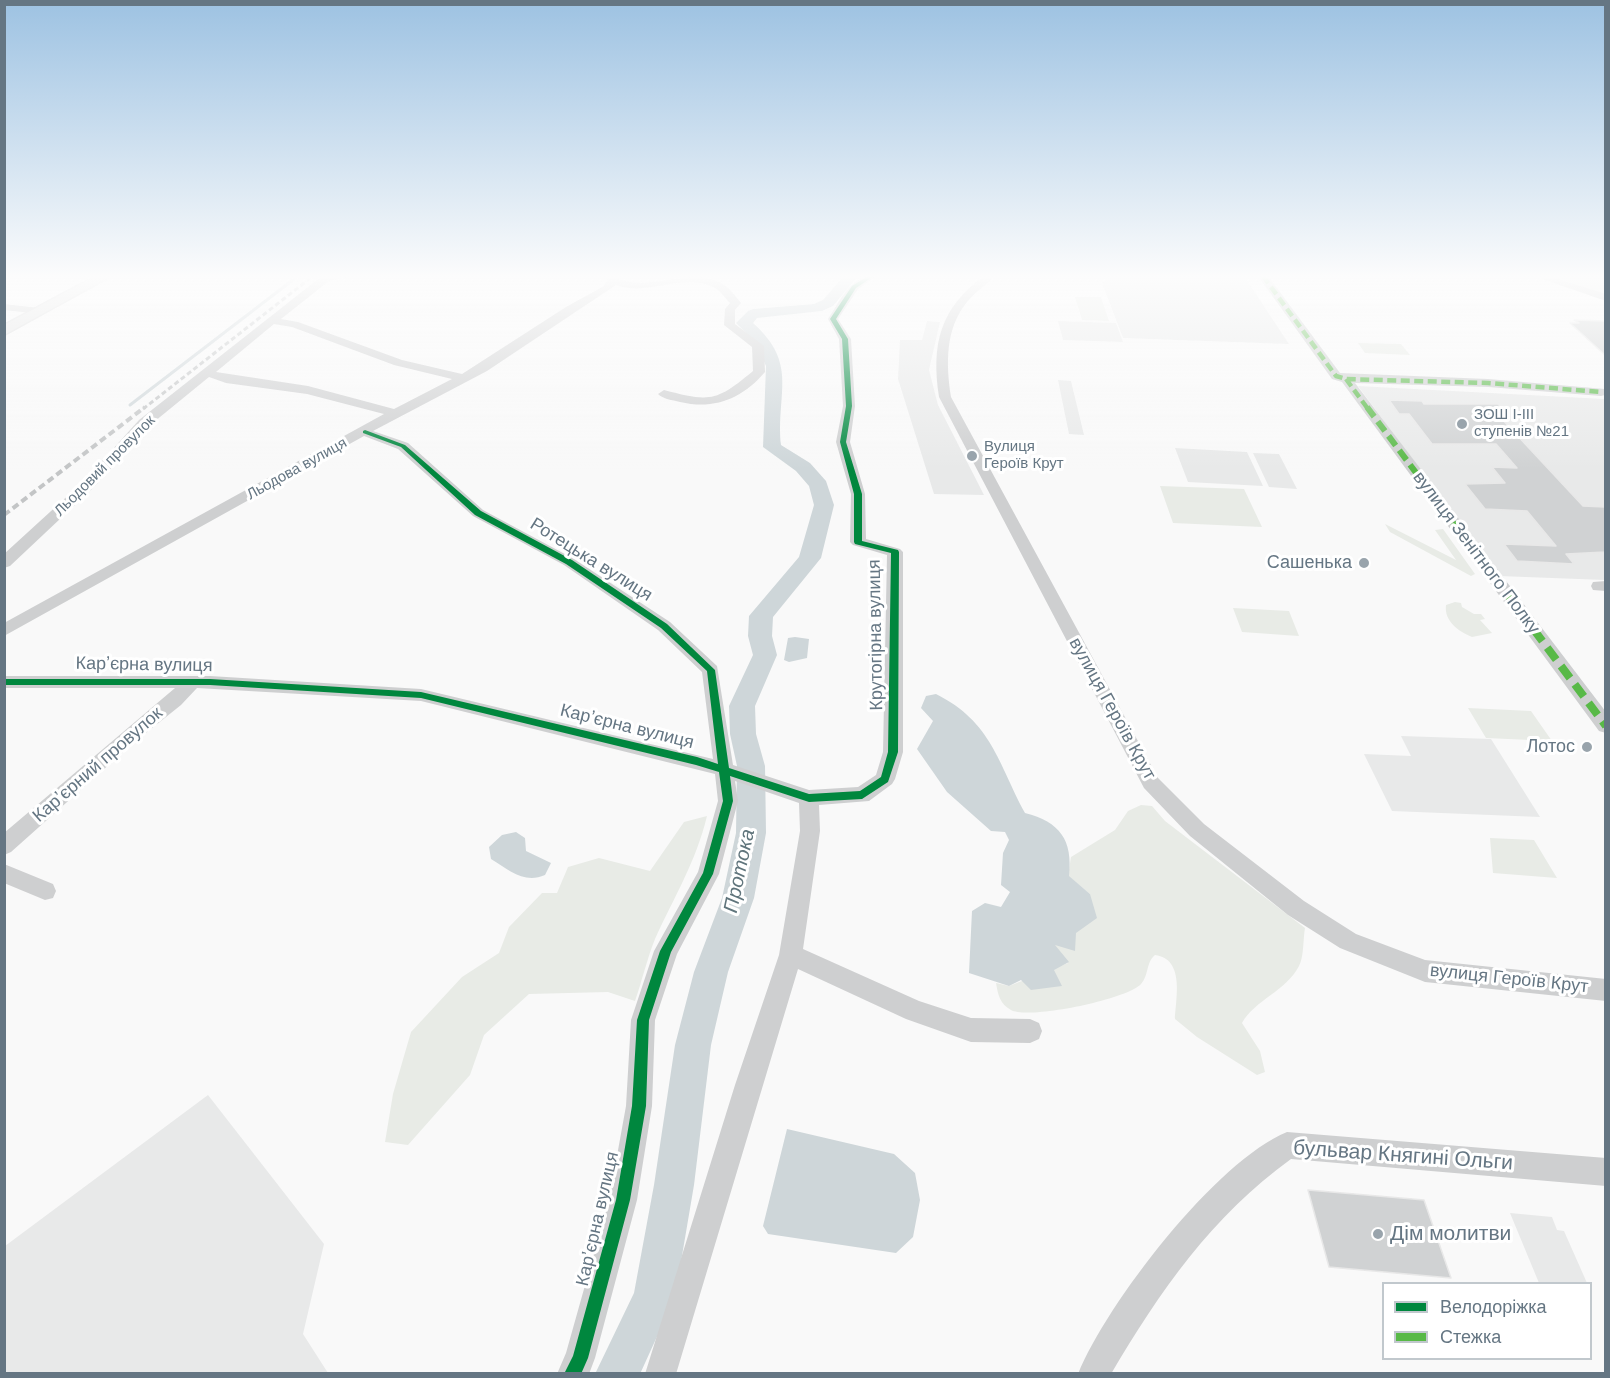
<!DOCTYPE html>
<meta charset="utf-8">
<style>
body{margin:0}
#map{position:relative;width:1610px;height:1378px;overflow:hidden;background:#f9f9f9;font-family:Arial,sans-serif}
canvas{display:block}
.frame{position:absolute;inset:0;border:6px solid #657683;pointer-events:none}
.legend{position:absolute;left:1382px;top:1282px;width:210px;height:78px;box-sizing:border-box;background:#fff;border:2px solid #c1c8cd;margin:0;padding:8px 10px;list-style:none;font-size:18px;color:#657683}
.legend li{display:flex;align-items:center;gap:12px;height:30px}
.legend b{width:30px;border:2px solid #c1c8cd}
</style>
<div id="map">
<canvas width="1610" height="1378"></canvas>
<div class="frame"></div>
<ul class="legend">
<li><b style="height:8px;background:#00873e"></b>Велодоріжка</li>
<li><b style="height:8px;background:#58b947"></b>Стежка</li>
</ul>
</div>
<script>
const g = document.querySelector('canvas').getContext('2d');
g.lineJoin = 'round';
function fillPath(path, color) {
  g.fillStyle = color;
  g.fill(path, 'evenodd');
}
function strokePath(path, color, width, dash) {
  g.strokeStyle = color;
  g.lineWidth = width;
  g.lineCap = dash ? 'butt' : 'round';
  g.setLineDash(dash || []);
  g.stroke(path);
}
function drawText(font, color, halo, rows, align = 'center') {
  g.font = font + ' Arial,sans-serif';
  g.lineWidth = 6;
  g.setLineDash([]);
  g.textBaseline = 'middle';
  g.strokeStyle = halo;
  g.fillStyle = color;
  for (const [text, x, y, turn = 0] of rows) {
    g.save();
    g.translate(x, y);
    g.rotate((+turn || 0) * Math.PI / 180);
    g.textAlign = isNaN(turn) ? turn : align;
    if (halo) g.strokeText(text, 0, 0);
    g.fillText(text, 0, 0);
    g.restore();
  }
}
const built = new Path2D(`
 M1112 276H1244L1289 344 1123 338 1102 283Z
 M927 321 940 322 929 370 938 405 984 495 934 494 898 379 900 340H922Z
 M1058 321 1116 323 1123 342 1063 340Z
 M1058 380 1071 381 1084 435 1069 434Z
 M1358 386 1605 399V580L1499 576Z
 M1175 448 1247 452 1263 486 1188 482Z
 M1253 453 1279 454 1297 489 1269 487Z
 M1401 736 1491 739 1540 817 1392 811 1364 754 1411 756Z
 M208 1095 324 1244 303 1334 328 1373H5V1246Z
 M1510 1213 1552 1217 1557 1230 1564 1231 1587 1283H1539Z`);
const green = new Path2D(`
 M1548 276H1605V296Z
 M1075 297H1101L1109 321 1082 320Z
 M1358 343 1401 344 1410 355 1365 353Z
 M1160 486 1244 489 1262 527 1173 523Z
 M1385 524 1456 560 1435 530 1443 529 1475 574 1471 576 1390 532Z
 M1455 602 1461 603 1462 607 1474 614H1481L1485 619 1480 620 1492 633 1472 637C1458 631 1444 621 1446 605Z
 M1233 608 1289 611 1299 636 1242 632Z
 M1468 708 1531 711 1552 741 1486 738Z
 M1141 805 1152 806 1165 821 1305 928C1303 939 1304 957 1299 966 1286 991 1255 1000 1242 1023L1260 1051 1265 1072 1257 1075 1197 1037 1175 1019C1176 998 1185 959 1155 955 1146 962 1149 975 1141 984 1128 999 1029 1020 1011 1010 1000 1004 998 995 996 983L1009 986 1068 963 1054 945 1076 933 1090 894 1068 876 1071 857 1115 830 1128 811Z
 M707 816C696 862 674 897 655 939 647 959 642 981 635 1001L608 992 529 994 484 1035 470 1075 408 1145 385 1142 393 1094 411 1032 462 977 499 953 509 927 542 893H557L568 867 599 858 650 871 684 822Z
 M1490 838 1534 840 1557 878 1493 873Z`);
const water = new Path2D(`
 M795 637 809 639 807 658 789 662 784 660 788 638Z
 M936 694C992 722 998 763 1025 813 1060 822 1073 840 1069 876L1090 894 1097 918 1076 933 1075 951 1055 945 1069 962 1054 970 1062 986 1031 990 1021 980 1009 986 969 973 972 911 985 903 1001 907 1010 892 1001 885 1003 853 1009 840 1005 832 991 831 947 792 917 749 933 721 921 708 926 696Z
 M516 832 525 838 526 851 551 863 545 875C524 884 509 870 491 859L489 847 502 835Z
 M787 1129 894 1154 915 1173 920 1200 913 1237 896 1253 768 1234 763 1226Z`);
const stream = new Path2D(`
 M130 405 298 276`);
const river = new Path2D(`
 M844 276H858L833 306 822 311 757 318 753 323C799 364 776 393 781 445L810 463 826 481 834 505 821 558 773 617 772 636 777 655 755 706 756 734 765 766 766 833 754 898 728 972 711 1045 694 1185 675 1297 640 1374H595L634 1293 654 1185 675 1045 694 972 722 898 736 833 737 766 730 734 729 706 753 655 748 636 749 616 799 557 814 505 809 486 796 471 763 447 766 366 755 342 736 323 748 311 753 309 814 304 823 300Z`);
const building = new Path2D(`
 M1574 320 1605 321V355L1570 323H1579Z
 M1389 400 1422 401 1424 404H1498L1512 418H1501L1583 506 1605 507V552L1566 554 1574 564 1517 561 1504 544 1556 546 1527 511 1485 509 1465 484 1505 483 1492 467 1517 468 1496 444H1432L1409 414H1399Z
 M1308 1190 1424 1200 1451 1278 1329 1267Z`);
const minor = new Path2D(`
 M4 276H21L6 279Z
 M322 276H353L329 281 281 319 298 322 402 360 462 374 566 307 604 286 609 276H619V279C652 292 689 266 721 283 729 287 736 297 741 303L735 310V324L764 346 765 372C742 399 714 410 680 402 672 400 663 399 658 394L664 390C710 402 716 402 753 371L752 347 724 325 725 309 730 303C725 298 720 290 713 287 683 272 648 297 616 285L487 371 373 431 408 443 483 510 574 559 670 622 717 666 733 765 809 790 858 787 876 775 883 752 887 555 853 545 850 542 851 494 836 442 843 406 839 339 828 319C840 301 851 274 876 276L858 289 838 319 851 339 855 406 850 442 865 494 866 539 900 549 903 552V752L895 779 892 784 869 801 819 805 820 831 803 949 919 1001 971 1018 1030 1019 1039 1023 1042 1031 1039 1039 1030 1043 971 1042 906 1019 798 969 676 1374H645L735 1085 779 955 800 831 799 803 735 781 738 801 719 874 677 954 655 1020 652 1106 637 1200 595 1358 589 1374H557L566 1353 609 1200 626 1106 631 1020 654 951 698 872 718 801 715 774 421 701 197 688 181 705 131 745 11 852 4 855V833L175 688H4V676H210L421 689 713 759 702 672 658 630 564 565 473 516 398 449 364 436 4 636V623L384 414 307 394 226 383 209 377 149 426 95 486 10 566 4 568V554L85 480 139 420ZM274 324 292 327 394 365 452 379 394 409 308 386 216 372Z
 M984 276H995C986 285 975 292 967 302 945 329 946 364 951 397L1158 778 1204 824 1304 901 1356 934 1425 960 1606 979V1001L1425 982 1340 948 1288 915 1190 836 1144 788 939 397C931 344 940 308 984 276Z
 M1258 276H1268L1340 373 1488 379 1605 389V395L1601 396 1488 387 1355 383 1606 712V733L1599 731 1342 382 1332 379Z
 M1534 276H1548L1606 294V301Z
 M4 304 40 308 45 311 40 314 4 310Z
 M1606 581V591L1593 590 1591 586 1593 582Z
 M4 864 53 884 56 891 53 898 45 900 4 883Z
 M1287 1132 1606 1158V1186L1291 1159C1212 1216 1160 1291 1111 1374H1078C1107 1303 1216 1161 1287 1132Z`);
const major = new Path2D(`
 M96 276H111L4 335V325Z`);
const railFar1 = new Path2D(`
 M143 409 313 276`);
const rail = new Path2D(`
 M4 515 145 407`);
const quietFar2 = new Path2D(`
 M1263 276 1336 376 1346 379 1488 383 1601 392
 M1346 379 1368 409`);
const quietFar1 = new Path2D(`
 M1367 407 1493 576`);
const quiet = new Path2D(`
 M1492 574 1606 726`);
const cycleway = new Path2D(`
 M868 276H874L856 288 836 319 848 339 852 406 846 442 862 494V541L898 550 899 552 898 752 888 782 862 799 809 802 730 776 733 801 713 874 671 952 649 1020 646 1106 630 1200 588 1358 581 1374H564L573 1356 616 1200 632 1106 637 1020 660 951 703 873 723 801 719 772 696 765 421 698 210 685H4V679H210L421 692 697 757 718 764 707 671 661 628 566 564 475 515 401 447 363 433V431L365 430 405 445 481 511 572 560 667 624 715 670 729 768 809 794 860 791 881 777 888 752 891 553 855 544 854 542V494L840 442 846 406 842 339 830 319 852 286Z`);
const markers = [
 [1462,424,6,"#99a4ac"],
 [972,456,6,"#99a4ac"],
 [1364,563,6,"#99a4ac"],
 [1587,747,6,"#99a4ac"],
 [1378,1234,6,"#99a4ac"]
];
const farPoinames = [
 ["ЗОШ І-ІІІ",1474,415],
 ["ступенів №21",1474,432],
 ["Вулиця",984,447],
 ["Героїв Крут",984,464]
];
const farStreetnames = [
 ["Льодовий провулок",105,466,-45],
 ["Льодова вулиця",297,469,-29]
];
const streetNames = [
 ["вулиця Зенітного Полку",1476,553,53],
 ["Ротецька вулиця",591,560,32],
 ["Крутогірна вулиця",876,635,-91],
 ["Карʼєрна вулиця",144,665,1],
 ["вулиця Героїв Крут",1112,709,61],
 ["Карʼєрна вулиця",627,727,14],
 ["Карʼєрний провулок",98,765,-41],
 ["вулиця Героїв Крут",1509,979,6],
 ["Карʼєрна вулиця",598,1219,-77]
];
const poiNames = [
 ["Сашенька",1352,563],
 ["Лотос",1575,747]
];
const waterNames = [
 ["Протока",740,871,-78]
];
const nearStreetnames = [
 ["бульвар Княгині Ольги",1403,1156,4]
];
const nearPoinames = [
 ["Дім молитви",1390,1234]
];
fillPath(built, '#e8e9e9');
fillPath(green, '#e8ebe6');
fillPath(water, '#ced6d9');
strokePath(stream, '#ced6d9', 3);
fillPath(river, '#ced6d9');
fillPath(building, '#d0d2d3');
strokePath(building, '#e8e8e8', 1.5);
strokePath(major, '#d5d6d7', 3);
fillPath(minor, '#cecfd0');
fillPath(major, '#e1e2e2');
strokePath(railFar1, '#c3c5c6', 3, [5, 3]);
strokePath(rail, '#c3c5c6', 4, [7, 4]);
strokePath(quietFar2, '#58b947', 4.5, [9, 4.5]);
strokePath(quietFar1, '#58b947', 6, [12, 6]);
strokePath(quiet, '#58b947', 8, [15, 8]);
fillPath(cycleway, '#00873e');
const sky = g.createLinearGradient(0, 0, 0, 469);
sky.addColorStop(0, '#9dc2e2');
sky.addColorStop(0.59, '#fcfcfc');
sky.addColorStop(1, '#fcfcfc00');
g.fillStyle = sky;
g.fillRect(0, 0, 1610, 469);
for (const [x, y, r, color] of markers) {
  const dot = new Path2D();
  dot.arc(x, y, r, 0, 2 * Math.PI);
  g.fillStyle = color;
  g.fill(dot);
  strokePath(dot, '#fff', 2);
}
drawText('15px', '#657683', '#fff', farPoinames, 'left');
drawText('15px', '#657683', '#fff', farStreetnames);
drawText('18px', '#657683', '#fff', streetNames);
drawText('18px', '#657683', '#fff', poiNames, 'right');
drawText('italic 20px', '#60757c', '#fff', waterNames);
drawText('21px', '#657683', '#fff', nearStreetnames);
drawText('21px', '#657683', '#fff', nearPoinames, 'left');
</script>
